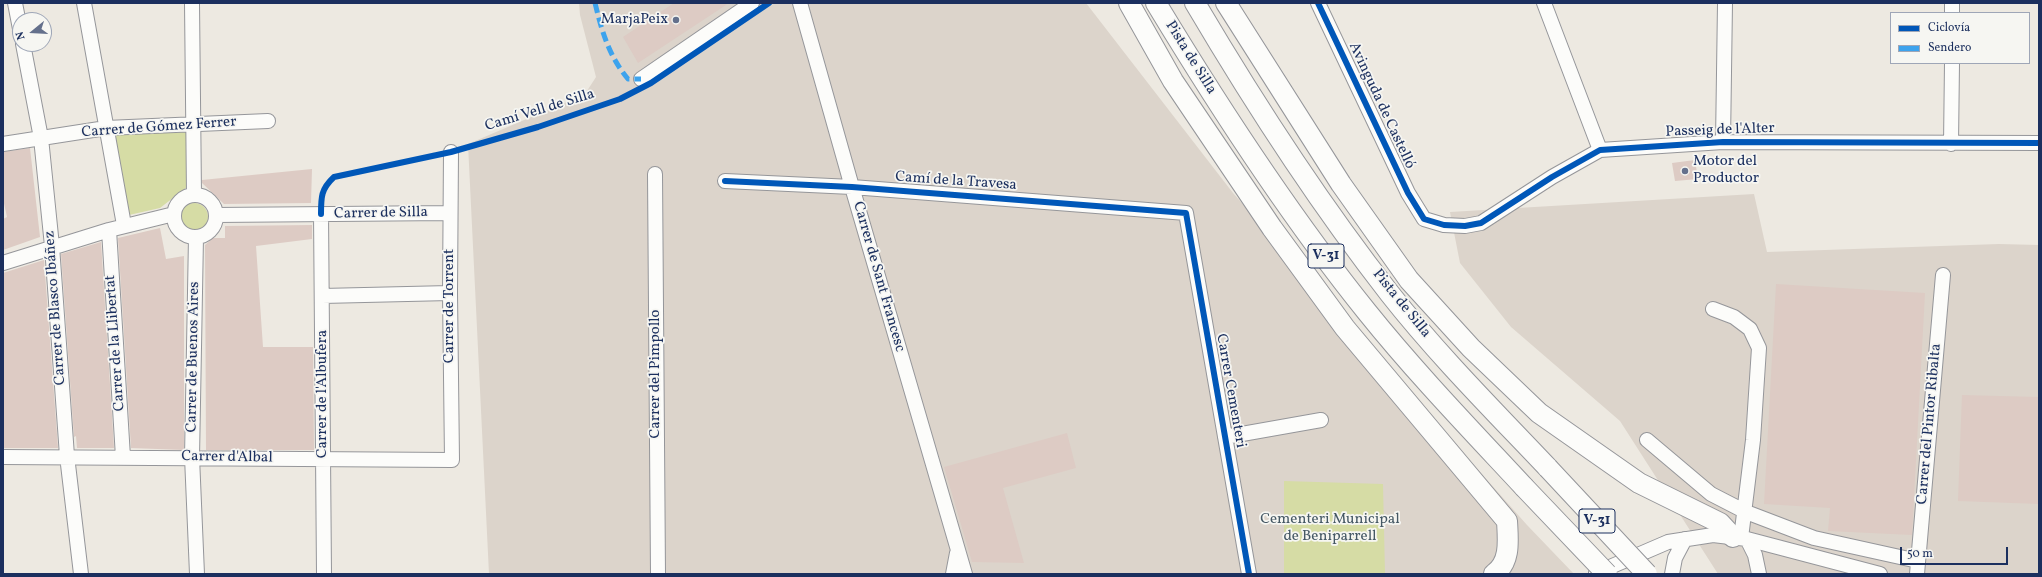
<!DOCTYPE html>
<meta charset="utf-8">
<style>
body{margin:0}
#map{position:relative;width:2042px;height:577px;overflow:hidden;background:#ede9e1;font-family:Vollkorn,serif}
canvas{display:block}
.frame{position:absolute;inset:0;border:4px solid #1b2f5e;pointer-events:none}
.legend{position:absolute;left:1890px;top:12px;width:140px;height:52px;box-sizing:border-box;background:#f6f6f2;border:1px solid #9ea6b7;margin:0;padding:5px 7px;list-style:none;font-size:12px;color:#1b2f5e}
.legend li{display:flex;align-items:center;gap:8px;height:20px}
.legend b{width:20px;border:1px solid #9ea6b7}
.north{position:absolute;left:12px;top:12px;width:40px;height:40px;box-sizing:border-box;background:#f6f6f2;border:1px solid #9ea6b7;border-radius:50%;rotate:252deg;font-size:11px;font-weight:700;line-height:16px;text-align:center;color:#1b2f5e}
.north::after{content:'';display:block;margin:auto;width:14px;height:18px;background:#64708c;clip-path:polygon(50% 0,100% 100%,50% 72%,0 100%)}
.scale{position:absolute;left:1900px;top:547px;width:108px;height:18px;box-sizing:border-box;border:2px solid #1b2f5e;border-top:0;padding-left:5px;font-size:12px;line-height:14px;white-space:nowrap;color:#1b2f5e;-webkit-text-stroke:3px #f6f6f2;paint-order:stroke}
</style>
<div id="map">
<canvas width="2042" height="577"></canvas>
<div class="frame"></div>
<ul class="legend">
<li><b style="height:5px;background:#0057b8"></b>Ciclovía</li>
<li><b style="height:5px;background:#3da3ed"></b>Sendero</li>
</ul>
<div class="north">N</div>
<div class="scale">50 m</div>
</div>
<script>
const g = document.querySelector('canvas').getContext('2d');
g.lineJoin = 'round';
function fillPath(path, color) {
  g.fillStyle = color;
  g.fill(path, 'evenodd');
}
function strokePath(path, color, width, dash) {
  g.strokeStyle = color;
  g.lineWidth = width;
  g.lineCap = dash ? 'butt' : 'round';
  g.setLineDash(dash || []);
  g.stroke(path);
}
function drawText(font, color, halo, rows, align = 'center') {
  g.font = font + ' Vollkorn,serif';
  g.lineWidth = 3.5;
  g.setLineDash([]);
  g.textBaseline = 'middle';
  g.strokeStyle = halo;
  g.fillStyle = color;
  for (const [text, x, y, turn = 0] of rows) {
    g.save();
    g.translate(x, y);
    g.rotate((+turn || 0) * Math.PI / 180);
    g.textAlign = isNaN(turn) ? turn : align;
    if (halo) g.strokeText(text, 0, 0);
    g.fillText(text, 0, 0);
    g.restore();
  }
}
const industrial = new Path2D(`
 M579 3H1086L1233 193 1527 525 1574 574H489L468 144 585 94 596 77 580 15Z
 M1754 194 1767 252 1999 244 2039 245V574H1718L1620 421 1511 327 1460 263 1450 212Z`);
const green = new Path2D(`
 M187 132V187L160 208 129 215 115 134Z
 M180 217a14 14 0 1 1 28 0a14 14 0 1 1-28 0Z
 M1284 481 1383 484 1385 574H1284Z`);
const building = new Path2D(`
 M674 3H729L638 63 623 37Z
 M30 148 40 237 3 250V219L7 217 3 199V152Z
 M1695 160 1698 179 1675 181 1672 163Z
 M312 169 311 203 224 204 202 183V180Z
 M312 225V239L256 246 263 347H313L314 450H206L205 245 213 238H225V226Z
 M160 228 166 259 184 256V450L131 448 118 238Z
 M101 242 114 448H77L76 436 74 437 61 254Z
 M44 260 58 448H3V273Z
 M1776 284 1925 293 1912 535 1828 531 1830 508 1764 504Z
 M1962 395 2039 397V504L1958 501Z
 M1067 433 1076 468 1003 488 1024 563 972 562 944 467Z`);
const minor = new Path2D(`
 M15 3 20 29
 M84 3 124 225
 M192 3 194 195
 M800 3 852 187 965 574
 M1318 3 1408 193 1424 219 1444 225 1465 226 1481 223 1552 177 1600 150 1723 142 2039 143
 M1544 3 1600 150
 M1952 13V3
 M23 44 41 138 52 246 67 456 81 574
 M641 79 752 3
 M1723 142 1725 3
 M3 144 106 128 268 121
 M1951 144 1952 63
 M655 174 658 574
 M725 181 852 187 1186 213 1249 574
 M174 216a21 21 0 1 1 42 0a21 21 0 1 1-42 0Z
 M321 214 324 574
 M216 215 450 213
 M109 230 123 457
 M196 237 192 457 197 574
 M3 263 109 230 174 214
 M322 296 450 293
 M1713 309 1734 317 1750 329 1759 348 1753 440 1741 538
 M1225 437 1321 420
 M1647 440 1711 494 1746 512 1814 538 1918 561
 M3 457 452 460 450 293 451 152
 M1747 539 1755 555 1759 574
 M1596 573 1668 542 1713 535 1747 539 1880 574
 M953 574 957 553
 M1672 574 1675 558 1685 539
 M1917 574 1943 275`);
const highway = new Path2D(`
 M1129 3 1173 81 1272 228 1345 328 1507 521C1508 540 1511 562 1494 574
 M1156 3C1220 109 1289 215 1367 312 1416 373 1471 430 1524 487
 M1195 3C1254 103 1318 202 1390 294 1438 355 1494 411 1548 468
 M1226 3 1341 184 1409 280 1471 348 1539 413 1639 483 1720 523 1733 537`);
const highwayBridge = new Path2D(`
 M1548 468 1647 574
 M1524 487 1607 574`);
const quiet = new Path2D(`
 M595 3C602 32 609 56 628 79H641`);
const cycleway = new Path2D(`
 M1318 3 1408 193 1424 219 1444 225 1465 226 1481 223 1552 177 1600 150 1723 142 2039 143
 M725 181 852 187 1186 213 1249 574
 M321 214C321 197 321 189 334 177L451 152 538 127 620 99 651 83 769 3`);
const markers = [
 [676,20,4,"#64708c"],
 [1685,171,4,"#64708c"]
];
const shields = [
 [1326,256,36],
 [1597,521,36]
];
const shieldNames = [
 ["V-31",1326,256],
 ["V-31",1597,521]
];
const poiNames = [
 ["MarjaPeix",668,20],
 ["Motor del",1693,162,"left"],
 ["Productor",1693,179,"left"]
];
const streetNames = [
 ["Pista de Silla",1190,58,58],
 ["Avinguda de Castelló",1381,106,65],
 ["Camí Vell de Silla",540,111,-17],
 ["Carrer de Gómez Ferrer",159,128,-4],
 ["Passeig de l'Alter",1720,131,-2],
 ["Camí de la Travesa",956,182,4],
 ["Carrer de Silla",381,214,-1],
 ["Carrer de Sant Francesc",878,277,74],
 ["Pista de Silla",1401,304,51],
 ["Carrer de Torrent",450,306,-90],
 ["Carrer de Blasco Ibáñez",56,308,-94],
 ["Carrer de la Llibertat",116,343,-94],
 ["Carrer de Buenos Aires",194,357,-89],
 ["Carrer del Pimpollo",656,374,-90],
 ["Carrer Cementeri",1230,391,80],
 ["Carrer de l'Albufera",323,394,-90],
 ["Carrer del Pintor Ribalta",1930,424,-85],
 ["Carrer d'Albal",227,458,1]
];
const parkNames = [
 ["Cementeri Municipal",1330,520],
 ["de Beniparrell",1330,537]
];
fillPath(industrial, '#dcd4cb');
fillPath(green, '#d6dca5');
fillPath(building, '#ddcbc4');
strokePath(minor, '#95969a', 16);
strokePath(highway, '#95969a', 22);
strokePath(minor, '#fcfcfa', 14);
strokePath(highway, '#fcfcfa', 20);
strokePath(highwayBridge, '#95969a', 22, []);
strokePath(highwayBridge, '#fcfcfa', 20);
strokePath(quiet, '#3da3ed', 5, [10, 5]);
strokePath(cycleway, '#0057b8', 6);
for (const [x, y, r, color] of markers) {
  const dot = new Path2D();
  dot.arc(x, y, r, 0, 2 * Math.PI);
  g.fillStyle = color;
  g.fill(dot);
  strokePath(dot, '#f6f6f2', 1.5);
}
for (const [x, y, w] of shields) {
  const box = new Path2D();
  box.roundRect(x - w / 2, y - 12, w, 24, 3);
  g.fillStyle = '#f6f6f2';
  g.fill(box);
  strokePath(box, '#1b2f5e', 1);
}
drawText('bold 14px', '#1b2f5e', null, shieldNames);
drawText('15px', '#1b2f5e', '#f6f6f2', poiNames, 'right');
drawText('15px', '#1b2f5e', '#f6f6f2', streetNames);
drawText('15px', '#455864', '#f6f6f2', parkNames);
</script>
